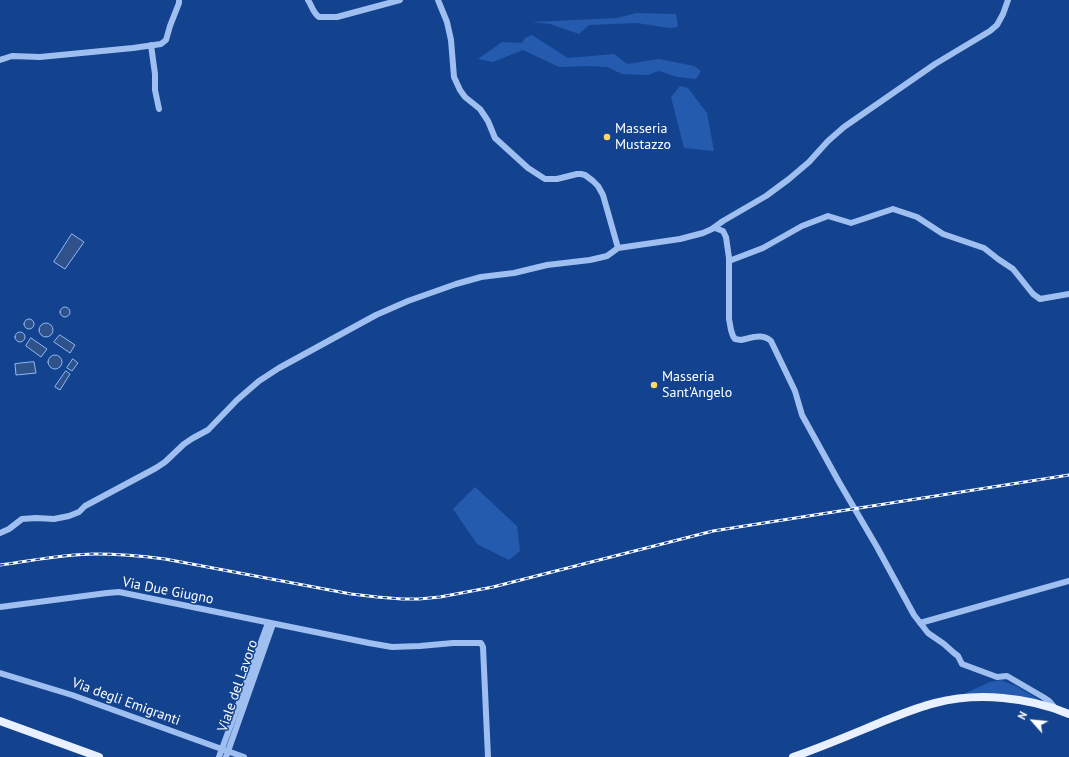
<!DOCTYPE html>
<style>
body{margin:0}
#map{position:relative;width:1069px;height:757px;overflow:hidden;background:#13438f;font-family:"PT Sans",sans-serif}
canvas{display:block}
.north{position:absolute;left:1013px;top:701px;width:40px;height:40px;-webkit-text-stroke:3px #13438f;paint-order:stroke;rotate:297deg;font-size:11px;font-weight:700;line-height:16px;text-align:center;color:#fff}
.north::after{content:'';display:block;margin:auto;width:14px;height:18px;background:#fff;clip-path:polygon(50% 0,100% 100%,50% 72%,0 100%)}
</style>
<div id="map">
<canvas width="1069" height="757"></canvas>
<div class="north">N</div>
</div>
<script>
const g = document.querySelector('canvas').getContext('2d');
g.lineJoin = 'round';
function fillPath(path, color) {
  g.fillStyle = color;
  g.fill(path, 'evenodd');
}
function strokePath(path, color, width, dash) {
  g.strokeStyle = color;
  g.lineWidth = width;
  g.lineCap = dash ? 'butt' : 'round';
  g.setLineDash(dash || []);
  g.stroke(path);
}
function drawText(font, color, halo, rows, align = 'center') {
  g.font = font + ' "PT Sans",sans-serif';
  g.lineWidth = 3;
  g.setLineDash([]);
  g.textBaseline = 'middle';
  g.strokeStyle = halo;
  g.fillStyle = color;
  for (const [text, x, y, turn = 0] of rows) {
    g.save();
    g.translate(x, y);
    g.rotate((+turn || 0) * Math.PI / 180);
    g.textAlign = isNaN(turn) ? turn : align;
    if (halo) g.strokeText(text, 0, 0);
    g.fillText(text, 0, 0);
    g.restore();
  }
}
const green = new Path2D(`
 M636 13 676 14 678 27 669 28 637 23 589 25 579 34 550 24 532 22 617 18Z
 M532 35 568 58 614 54 627 64 659 59 694 66 701 71 696 79 677 77 659 71 648 75 622 74 607 67 587 66 559 67 523 50 493 62 478 59 502 42 522 43 525 38Z
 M680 86 688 88 707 113 714 151 684 148 671 97Z
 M475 487 517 526 520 551 509 560 477 544 453 509Z
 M1001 680 1016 686 1043 702 957 697 990 682Z`);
const water = new Path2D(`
 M72 234 84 242 65 269 54 262Z
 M60 312a5 5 0 1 1 10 0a5 5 0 1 1-10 0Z
 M24 324a5 5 0 1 1 10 0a5 5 0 1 1-10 0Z
 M39 330a7 7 0 1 1 14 0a7 7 0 1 1-14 0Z
 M15 337a5 5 0 1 1 10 0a5 5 0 1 1-10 0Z
 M60 335 75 345 70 353 54 342Z
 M31 338 47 349 41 357 26 346Z
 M48 362a7 7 0 1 1 14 0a7 7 0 1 1-14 0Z
 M73 359 78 363 72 371 67 368Z
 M34 362 36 373 16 375 15 364Z
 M66 371 70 374 60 390 55 387Z`);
const minor = new Path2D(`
 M308 0C312 6 313 13 319 17H337L400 0
 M438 0 447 22 451 40 454 77 460 90 465 97 480 109 488 121 495 138 528 168 545 179H557L577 174H581L585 175 593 181 598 186 603 195 618 248
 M151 45 155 74V90L159 109
 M0 60 12 56 40 57 133 48 161 44 166 40 170 26 179 3V0
 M715 228 723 231 726 237 729 258V319L731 330 733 336 735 339 741 340C751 338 762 333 771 341L795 391 802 415 839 482 877 547 914 615 928 633 944 644 954 653 958 656 962 664 997 677 1007 676 1043 697 1049 701 1056 709
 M729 261 763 248 802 226 828 216 851 223 893 209 917 217 943 234 984 248 998 259 1013 269 1033 294 1040 299 1069 294
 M0 533 9 529 22 519 36 518 54 519 69 516 79 512 85 506 156 468 165 462 184 444 193 438 208 430 237 400 259 381 279 368 376 315 408 301 456 284 481 277 514 273 547 265 590 260 607 256 618 248 680 239 703 233 712 229 723 221 766 196 789 179 809 162 828 141 844 127 935 64 990 31 997 25 1003 14 1008 0
 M0 607 107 593 119 592 369 643 392 647 420 646 453 643H481L483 647 488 757
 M920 623 1069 581
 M0 673 72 695 244 757
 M219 757 268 623
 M226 757 273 624`);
const major = new Path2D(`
 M0 721 99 757
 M793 757C825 746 857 732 889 719 904 713 919 707 935 703 977 692 1029 697 1069 714`);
const rail = new Path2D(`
 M0 565C31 561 63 554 95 554 118 554 142 556 165 559L351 594 377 597 402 599H419L440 597 493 587 713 531 1069 475`);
const markers = [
 [607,137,4,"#ffda5f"],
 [654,385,4,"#ffda5f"]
];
const poiNames = [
 ["Masseria",615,129],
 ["Mustazzo",615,145],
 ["Masseria",662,377],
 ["Sant'Angelo",662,393]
];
const streetNames = [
 ["Via Due Giugno",168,591,11],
 ["Viale del Lavoro",238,686,-71],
 ["Via degli Emigranti",126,702,20]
];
fillPath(green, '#255baf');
fillPath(water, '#2f528b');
strokePath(water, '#90b9f4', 1);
strokePath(minor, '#9fbff1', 6);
strokePath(major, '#e9f0ff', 8);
strokePath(rail, '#fff', 3);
strokePath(rail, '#13438f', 1.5, [4.5]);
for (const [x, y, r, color] of markers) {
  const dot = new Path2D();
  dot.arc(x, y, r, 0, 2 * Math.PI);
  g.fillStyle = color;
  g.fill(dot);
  strokePath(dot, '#13438f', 1.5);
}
drawText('14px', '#fff', '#13438f', poiNames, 'left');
drawText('14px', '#fff', '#13438f', streetNames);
</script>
